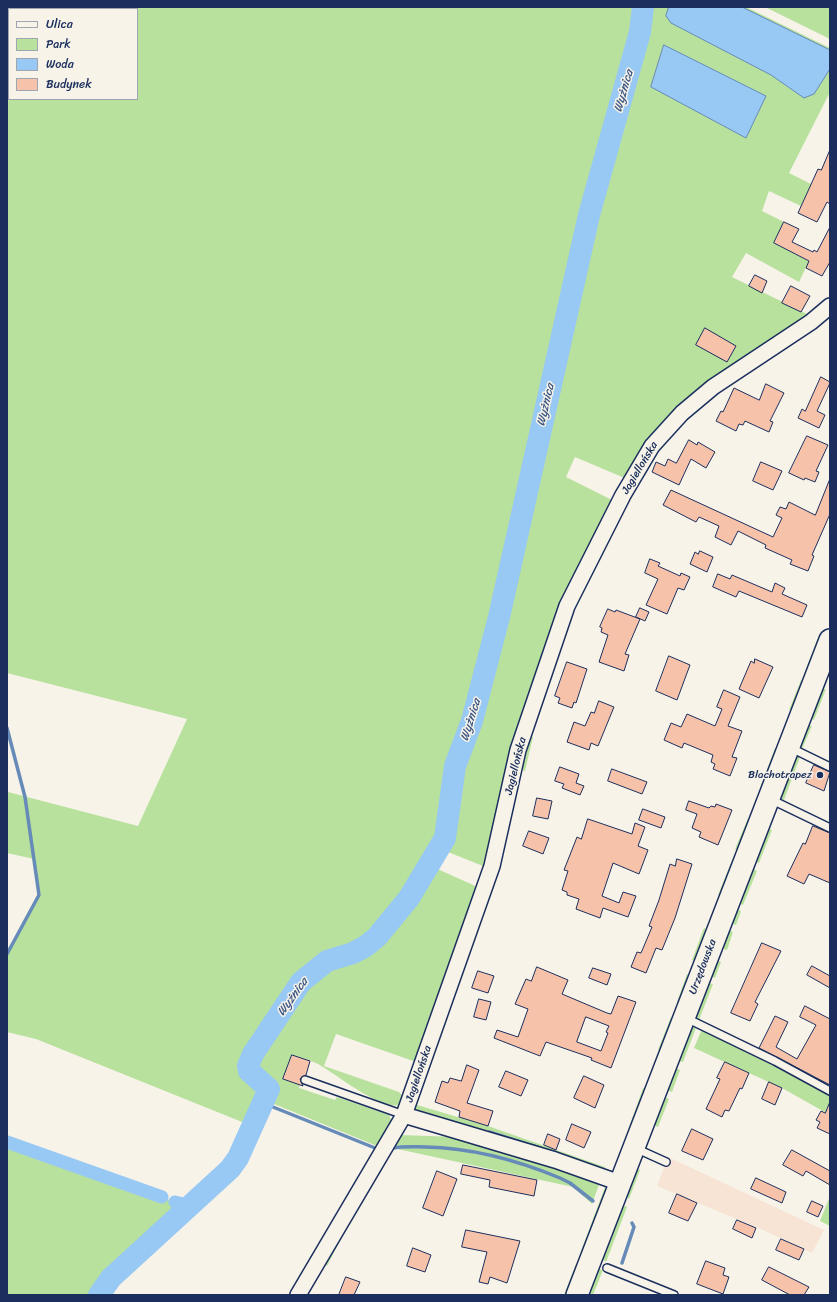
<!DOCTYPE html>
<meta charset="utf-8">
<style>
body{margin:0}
#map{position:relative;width:837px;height:1302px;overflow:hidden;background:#f7f3e8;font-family:Sriracha,sans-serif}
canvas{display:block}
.frame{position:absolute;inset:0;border:8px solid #1b2f5e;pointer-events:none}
.legend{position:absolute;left:8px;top:8px;width:130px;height:92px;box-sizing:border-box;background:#f7f3e8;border:1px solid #9fa5b1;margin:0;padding:5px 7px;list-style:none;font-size:12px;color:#1b2f5e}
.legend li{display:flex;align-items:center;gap:8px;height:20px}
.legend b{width:20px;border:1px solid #9fa5b1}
</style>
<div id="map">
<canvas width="837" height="1302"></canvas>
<div class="frame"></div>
<ul class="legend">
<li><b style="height:5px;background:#f7f3e8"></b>Ulica</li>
<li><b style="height:11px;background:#b8e19e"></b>Park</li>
<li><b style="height:11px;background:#98c8f4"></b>Woda</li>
<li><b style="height:11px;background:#f7c2aa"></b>Budynek</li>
</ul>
</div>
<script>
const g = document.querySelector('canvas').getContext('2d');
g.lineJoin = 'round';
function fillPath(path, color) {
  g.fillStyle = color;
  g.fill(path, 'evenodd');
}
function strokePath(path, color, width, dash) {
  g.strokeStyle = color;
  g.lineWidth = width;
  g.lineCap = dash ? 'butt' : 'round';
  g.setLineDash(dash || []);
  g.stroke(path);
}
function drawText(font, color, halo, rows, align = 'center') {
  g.font = font + ' Sriracha,sans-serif';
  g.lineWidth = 3;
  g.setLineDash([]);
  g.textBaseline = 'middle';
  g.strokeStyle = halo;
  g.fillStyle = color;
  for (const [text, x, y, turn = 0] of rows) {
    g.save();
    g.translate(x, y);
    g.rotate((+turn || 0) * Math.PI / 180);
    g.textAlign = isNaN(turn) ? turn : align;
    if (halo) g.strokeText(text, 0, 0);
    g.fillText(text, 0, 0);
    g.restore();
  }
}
const built = new Path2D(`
 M668 1157 824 1230 812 1253 761 1229 657 1186Z`);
const green = new Path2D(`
 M7 7H746L830 48V92L789 173 811 184 801 206 769 191 762 211 784 222 774 243 809 261 799 282 746 253 732 277 811 316 672 413 658 429 627 479 575 457 566 477 614 501 570 589 488 868 443 850 433 867 482 889 419 1063 336 1034 324 1066 399 1092 404 1098 401 1105C379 1110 338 1075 318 1064 310 1060 300 1057 292 1055L283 1079 300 1085 299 1088 335 1100 337 1097 389 1115 393 1124 382 1148 269 1102 257 1128 36 1039 7 1032V954L39 895 34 859 7 853 8 792 138 826 187 719 7 673ZM9 9H137V99H9Z
 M765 7H830V39Z
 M819 635 821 638 807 673 804 674Z
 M801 680 803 683 792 709 789 710Z
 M821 689H826L814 720 810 718Z
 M808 725 812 726 802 749 799 745Z
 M531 736 533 737 525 771 522 770Z
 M775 748 777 750 762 788H760Z
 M797 755 800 757 784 800 780 798Z
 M748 818 750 821 737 850 735 849Z
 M767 829 772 830 759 863 755 861Z
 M733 858 735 860 721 894 718 895Z
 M752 868 757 871 743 905 738 903Z
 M736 909 741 911 736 925 731 923Z
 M704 928 707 930 694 961 692 960Z
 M728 930 733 932 727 950 721 948Z
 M716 960 721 962 715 978 710 976Z
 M687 974 690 976 680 1001 677 1002Z
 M708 983 713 984 699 1020 694 1018Z
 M671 1017 674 1019 661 1049 658 1050Z
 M691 1026 696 1028 683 1062 678 1061Z
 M702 1029 815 1086 830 1095V1115L782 1088 694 1048Z
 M675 1068 680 1070 672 1092 666 1090Z
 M424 1080 417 1105 488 1126 605 1167 604 1172 415 1112 414 1107Z
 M643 1088 646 1089 630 1130H628Z
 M664 1097 669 1099 658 1127 653 1125Z
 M401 1135 456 1137 478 1142 600 1182 592 1204 573 1187 393 1148 358 1206 327 1266 323 1262 398 1137Z
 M7 1142 175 1202 186 1205 105 1279 93 1295H7Z
 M636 1168 640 1170 629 1199 626 1195Z
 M605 1187 606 1190 585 1251 582 1252 581 1251Z
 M830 1196V1226L820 1221Z
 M622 1205 627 1207 606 1262 602 1259Z
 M576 1264 578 1265 567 1295H564Z
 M599 1269 603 1270 593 1295H587L597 1271Z`);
const water = new Path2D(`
 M669 7H742L830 50V69L814 94 804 98 771 75 671 23 666 16Z
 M664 45 766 96 746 138 651 87Z`);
const stream = new Path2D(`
 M7 728 25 797 39 895 7 954
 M263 1103 380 1150
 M489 1132 540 1148
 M393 1148C404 1146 414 1147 426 1147 473 1148 517 1160 560 1178L570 1183 593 1201
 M622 1263 634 1227 632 1223`);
const canal = new Path2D(`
 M7 1142 162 1197
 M175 1202 190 1206`);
const river = new Path2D(`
 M99 1295 111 1278 230 1169 238 1158 269 1089 249 1071 248 1066 253 1054 301 982 327 961 353 953 366 946 377 937 409 898 445 838 455 766 472 721 499 617 589 215 640 32 643 7`);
const building = new Path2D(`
 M830 150V204L827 202 817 222 798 213 818 169 821 170Z
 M784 222 799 229 792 242 813 252 814 250 817 252 830 227V262L822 276 806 268 809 261 774 243Z
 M755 275 767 281 762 293 749 286Z
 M791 286 810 296 801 312 782 303Z
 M705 328 736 346 727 362 696 345Z
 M821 377 830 382V383L817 411 825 415 819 428 798 418 802 409 805 411Z
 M766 384 784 393 770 421 773 422 769 432 745 421 743 425 739 424 736 431 716 421 721 411 723 412 734 388 759 400Z
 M807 436 828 445 816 471 819 472 815 482 805 478 804 480 789 473Z
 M689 440 697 445 698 442 715 452 706 468 691 459 679 485 652 472 656 462 665 466 668 459 676 463Z
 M761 462 782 471 773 490 753 481Z
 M830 479V514L812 555 814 556 808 571 790 564 792 560 765 548 766 545 738 531 731 545 715 537 719 526 699 517 696 522 663 505 671 490 773 537 782 518 776 515 780 507 786 509 789 502 815 515Z
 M700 551 713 557 707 572 690 564 695 552 698 554Z
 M650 559 660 563 658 566 680 576 681 573 690 577 684 590 678 588 667 614 646 605 658 579 645 573Z
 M718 574 730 579 732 575 772 592 775 583 785 588 782 594 807 605 802 617 739 591 736 597 713 587Z
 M640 608 649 612 645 621 636 617Z
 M608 609 615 612 616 610 640 619 625 654 629 655 624 671 599 662 608 635 601 632 602 628 600 627Z
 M669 656 690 665 677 700 656 691Z
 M755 659 773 667 759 698 739 689 751 661 754 663Z
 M567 662 587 669 576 703 574 702 572 708 558 703 560 698 555 696Z
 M724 690 740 697 728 726 742 731 732 757 737 758 730 776 713 769 715 764 711 762 713 755 684 743 682 748 664 740 671 723 681 727 687 714 715 726 722 709 717 707Z
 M599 701 614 707 598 746 591 743 589 750 567 742 574 722 585 726 591 712 594 713Z
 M814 765 830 772 824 791 806 783Z
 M560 767 579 774 576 783 584 786 580 795 562 788 564 784 555 781Z
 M612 769 647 782 642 794 608 781Z
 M537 798 552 801 548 819 533 816Z
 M689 801 709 808 711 806 715 807 716 804 732 810 718 845 699 837 701 832 692 828 697 814 686 810Z
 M643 809 665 817 661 828 639 820Z
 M588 819 632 834 635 823 645 827 638 846 648 850 639 874 613 863 602 896 619 903 623 892 636 896 628 917 603 908 600 918 576 909 579 899 567 895V892L562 890 568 871 564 870 577 837 581 839Z
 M813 826 830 833V883L809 874 804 884 787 876 803 843 805 844Z
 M529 831 549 838 543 854 523 846Z
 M677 859 692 864 675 918 662 950 656 948 646 973 631 967 637 952 641 953 652 927 649 926 659 900 670 864 675 866Z
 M762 943 781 951 755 1002 758 1004 750 1021 731 1013Z
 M812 966 830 976V988L807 975Z
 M537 967 568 980 562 994 607 1013 611 1014 618 996 636 1002 611 1068 591 1060 592 1058 546 1042 540 1056 494 1038 497 1030 518 1037 528 1009 515 1004 526 979 531 981ZM586 1017 609 1026 606 1032 608 1033 601 1051 577 1042Z
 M593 968 611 974 607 985 589 978Z
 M478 971 494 976 488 993 472 988Z
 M479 999 491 1002 486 1020 474 1017Z
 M805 1006 830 1019V1085L759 1048 775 1016 788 1022 776 1047 797 1059 816 1025 800 1017Z
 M292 1055 310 1061 306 1075 300 1079 303 1086 283 1079Z
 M725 1062 749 1073 742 1089 740 1088 729 1111 725 1110 722 1117 706 1109 720 1079 717 1078Z
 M467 1065 479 1070 467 1103 493 1111 488 1126 459 1117 460 1111 435 1102 442 1081 448 1083 450 1078 461 1081Z
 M506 1071 528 1080 521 1096 499 1087Z
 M584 1076 604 1085 595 1108 574 1098Z
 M769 1082 782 1088 775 1105 762 1099Z
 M830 1102V1134L817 1128 820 1122 816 1120 821 1111 825 1113Z
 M572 1124 591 1132 584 1148 566 1140Z
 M692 1129 713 1139 703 1160 682 1151Z
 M548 1134 560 1139 556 1150 544 1145Z
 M792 1150 830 1171V1185L806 1171 803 1176 783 1165Z
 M463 1165 537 1180 534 1196 489 1187 490 1180 461 1174Z
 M437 1171 457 1179 443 1216 423 1208Z
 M756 1178 786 1192 782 1203 751 1189Z
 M677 1194 697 1203 688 1221 669 1213Z
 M812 1201 823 1206 818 1217 807 1212Z
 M737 1220 756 1228 752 1238 733 1229Z
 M466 1230 520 1241 507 1283 490 1277 488 1284 479 1282 487 1252 462 1247Z
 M781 1239 804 1249 799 1260 776 1250Z
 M413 1248 431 1255 425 1272 407 1266Z
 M706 1261 725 1268 723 1275 729 1277 723 1294 697 1284Z
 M769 1267 809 1287 804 1295H790L762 1280Z
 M346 1277 360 1282 354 1295H339Z`);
const lane = new Path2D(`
 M791 748 830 767
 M770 799 830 828
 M686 1018 775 1061 830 1091
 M305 1080 404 1115
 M635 1148 666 1162
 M607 1268 674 1295`);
const street = new Path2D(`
 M404 1115 555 1160 620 1183
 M298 1295 404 1115 492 866 518 750 567 606 623 495 652 446 682 413 713 387 811 322 830 306`);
const secondary = new Path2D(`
 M577 1295 830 640`);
const markers = [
 [820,775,4,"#1b2f5e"]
];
const streetNames = [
 ["Jagiellońska",640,468,-59],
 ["Jagiellońska",516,766,-76],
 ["Urzędowska",703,967,-69],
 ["Jagiellońska",419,1074,-71]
];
const poiNames = [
 ["Blachotrapez",812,775]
];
const waterNames = [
 ["Wyżnica",624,91,-74],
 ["Wyżnica",546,405,-77],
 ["Wyżnica",471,720,-73],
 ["Wyżnica",293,997,-54]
];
fillPath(built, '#f7e4d5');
fillPath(green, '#b8e19e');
fillPath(water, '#98c8f4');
strokePath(water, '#668bb8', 1);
strokePath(stream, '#668bb8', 3.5);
strokePath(canal, '#98c8f4', 13);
strokePath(river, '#98c8f4', 22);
fillPath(building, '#f7c2aa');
strokePath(building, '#1b2f5e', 1);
strokePath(lane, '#1b2f5e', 10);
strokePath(street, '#1b2f5e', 18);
strokePath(secondary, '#1b2f5e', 24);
strokePath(lane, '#f7f3e8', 7);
strokePath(street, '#f7f3e8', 15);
strokePath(secondary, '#f7f3e8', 21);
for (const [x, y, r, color] of markers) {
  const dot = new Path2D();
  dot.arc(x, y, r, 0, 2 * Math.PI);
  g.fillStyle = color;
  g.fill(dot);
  strokePath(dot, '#f7f3e8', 1.5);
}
drawText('11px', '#1b2f5e', '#f7f3e8', streetNames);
drawText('11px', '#1b2f5e', '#f7f3e8', poiNames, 'right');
drawText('italic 12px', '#3a5584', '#f7f3e8', waterNames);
</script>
